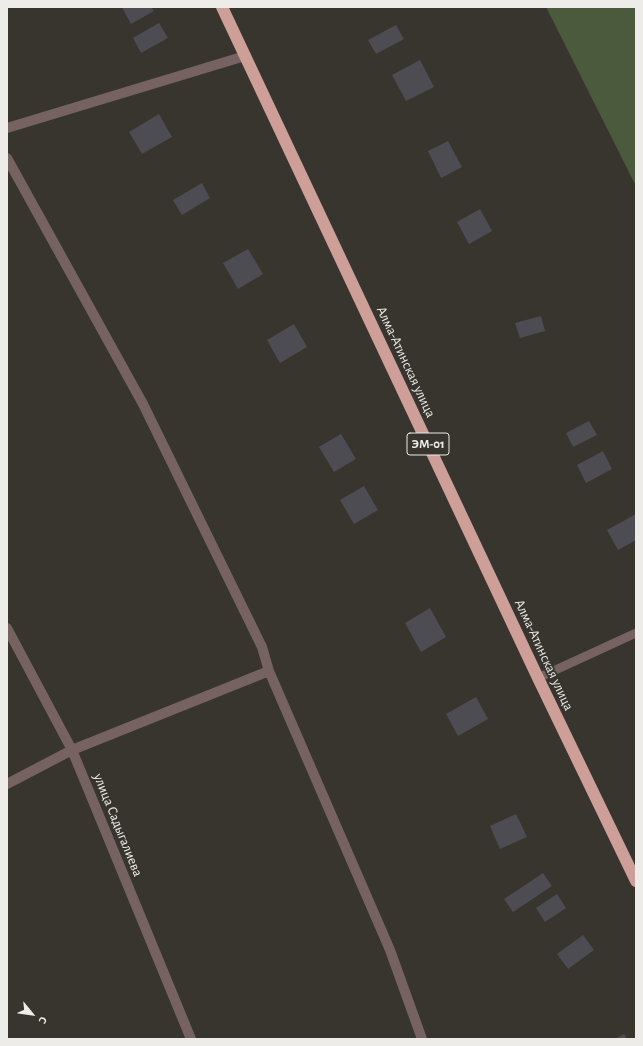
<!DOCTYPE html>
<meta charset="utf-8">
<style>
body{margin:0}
#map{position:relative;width:643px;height:1046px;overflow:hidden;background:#37352e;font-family:"Alegreya Sans",sans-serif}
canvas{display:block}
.frame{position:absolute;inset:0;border:8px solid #edece8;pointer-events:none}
.north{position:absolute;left:12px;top:994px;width:40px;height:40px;-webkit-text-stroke:3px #37352e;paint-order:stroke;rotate:119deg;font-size:11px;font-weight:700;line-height:16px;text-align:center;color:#edece8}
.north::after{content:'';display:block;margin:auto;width:14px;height:18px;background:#edece8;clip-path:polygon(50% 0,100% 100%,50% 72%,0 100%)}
</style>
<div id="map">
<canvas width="643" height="1046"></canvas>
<div class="frame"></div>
<div class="north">С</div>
</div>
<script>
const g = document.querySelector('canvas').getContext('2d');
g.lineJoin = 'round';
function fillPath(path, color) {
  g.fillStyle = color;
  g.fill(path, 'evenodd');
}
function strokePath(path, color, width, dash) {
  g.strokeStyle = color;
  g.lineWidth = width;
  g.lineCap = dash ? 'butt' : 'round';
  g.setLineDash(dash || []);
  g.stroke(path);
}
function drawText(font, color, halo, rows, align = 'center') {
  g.font = font + ' "Alegreya Sans",sans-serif';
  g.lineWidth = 4;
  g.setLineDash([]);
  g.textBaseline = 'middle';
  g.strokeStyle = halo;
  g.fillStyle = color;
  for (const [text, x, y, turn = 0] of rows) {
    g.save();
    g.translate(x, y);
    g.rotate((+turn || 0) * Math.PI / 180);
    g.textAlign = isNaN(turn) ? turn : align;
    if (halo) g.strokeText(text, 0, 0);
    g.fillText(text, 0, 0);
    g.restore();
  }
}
const green = new Path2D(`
 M546 7H636V186Z`);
const building = new Path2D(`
 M122 7H151L154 11 131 24Z
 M159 23 168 38 141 53 133 38Z
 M396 25 404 39 376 54 368 40Z
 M420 60 434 87 406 101 392 75Z
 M159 114 172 137 142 154 129 132Z
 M448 141 462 167 441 178 428 151Z
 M202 183 210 198 182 215 173 200Z
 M480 209 492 231 469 244 457 222Z
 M248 249 263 274 238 289 223 263Z
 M541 316 545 331 520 338 515 323Z
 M294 324 307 347 280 363 267 340Z
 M589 421 597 435 573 447 566 433Z
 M341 434 356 459 334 472 319 447Z
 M603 451 612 469 586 483 577 465Z
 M364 486 378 510 354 524 340 500Z
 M636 514V540L618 550 607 530Z
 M430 608 446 637 421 652 405 623Z
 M476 697 488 719 458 736 446 714Z
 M516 814 527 837 500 849 490 826Z
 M543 873 552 886 513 912 504 899Z
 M557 894 566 908 545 922 536 908Z
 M583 935 594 950 568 969 557 954Z
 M624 1034 627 1039H615Z`);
const lane = new Path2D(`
 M538 678 636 633`);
const street = new Path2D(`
 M7 128 245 56
 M7 158 143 404 262 647 269 671 390 950 422 1039
 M7 628 72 750 191 1039
 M7 784 72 750 269 671`);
const highway = new Path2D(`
 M222 7 538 678 636 881`);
const shields = [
 [428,444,42]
];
const shieldNames = [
 ["ЭМ-01",428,444]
];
const streetNames = [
 ["Алма-Атинская улица",406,362,65],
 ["Алма-Атинская улица",544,655,65],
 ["улица Садыгалиева",118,825,68]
];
fillPath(green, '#4b5a3c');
fillPath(building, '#4e4c53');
strokePath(lane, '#766260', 9);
strokePath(street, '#766260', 10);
strokePath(highway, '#ce9e99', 12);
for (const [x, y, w] of shields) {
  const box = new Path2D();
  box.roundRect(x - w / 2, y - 11, w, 22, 3);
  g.fillStyle = '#37352e';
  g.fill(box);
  strokePath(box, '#edece8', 1);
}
drawText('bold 13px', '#edece8', null, shieldNames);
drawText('14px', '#edece8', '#37352e', streetNames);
</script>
